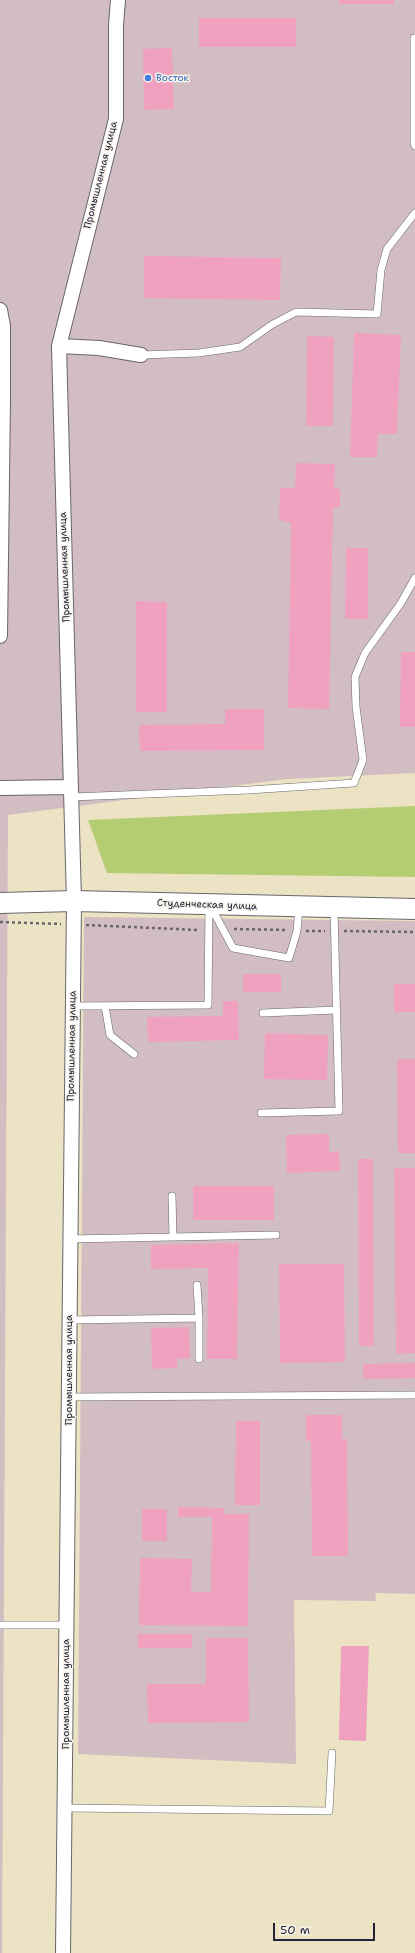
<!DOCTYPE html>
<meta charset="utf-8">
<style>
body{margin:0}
#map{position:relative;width:415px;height:1953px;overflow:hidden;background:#ebe3c3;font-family:"Shantell Sans",sans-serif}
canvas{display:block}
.scale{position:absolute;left:273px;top:1923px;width:102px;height:18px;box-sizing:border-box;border:2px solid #22223b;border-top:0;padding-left:5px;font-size:12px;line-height:14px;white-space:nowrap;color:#22223b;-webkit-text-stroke:3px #f7f3e8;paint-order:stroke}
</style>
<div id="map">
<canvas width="415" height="1953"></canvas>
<div class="scale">50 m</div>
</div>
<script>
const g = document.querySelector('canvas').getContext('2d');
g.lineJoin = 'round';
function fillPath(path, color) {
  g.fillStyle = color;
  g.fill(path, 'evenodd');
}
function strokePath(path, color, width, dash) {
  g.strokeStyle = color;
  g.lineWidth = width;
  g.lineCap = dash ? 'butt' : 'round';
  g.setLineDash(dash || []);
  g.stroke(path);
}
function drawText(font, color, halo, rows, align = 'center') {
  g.font = font + ' "Shantell Sans",sans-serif';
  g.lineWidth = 3;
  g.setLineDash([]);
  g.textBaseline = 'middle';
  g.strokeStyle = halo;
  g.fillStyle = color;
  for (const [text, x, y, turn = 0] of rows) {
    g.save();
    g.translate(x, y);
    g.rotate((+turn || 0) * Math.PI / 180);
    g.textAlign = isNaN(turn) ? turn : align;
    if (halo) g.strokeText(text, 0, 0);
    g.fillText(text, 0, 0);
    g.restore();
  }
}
const industrial = new Path2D(`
 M0 0H415V773L287 779 8 815 2 1953H0Z
 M84 917 415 921V1594L375 1593 376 1601 294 1600 296 1764 78 1754Z`);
const green = new Path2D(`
 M415 806V877L107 873 88 820Z`);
const building = new Path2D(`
 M339 0H394V4H339Z
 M199 18H296V47H199Z
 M172 48 174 109 144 110 143 49Z
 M144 256 281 258 280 300 144 298Z
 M354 333 401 335 397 434H378L377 457H350Z
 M307 336 334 337 333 426H306Z
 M296 463 335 464 334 488 340 489V507H333L329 709 288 708 291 523 279 520 280 488H295Z
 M346 548H368V619H345Z
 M136 601 167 602V712H136Z
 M401 652H415V727H400Z
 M225 709H264V750L140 751 139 725 225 724Z
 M243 974H281V992H243Z
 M394 984H415V1012H394Z
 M223 1001H238L239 1040 148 1042 147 1017 223 1016Z
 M265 1033 328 1035 327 1080 264 1079Z
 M397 1059H415V1153H398Z
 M329 1134V1152L339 1151 340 1171 287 1173 286 1135Z
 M358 1159H373L374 1346H359Z
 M394 1168H415V1353L396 1354Z
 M193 1186H274V1220H193Z
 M239 1243 237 1359H207L208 1268 151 1269V1245Z
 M279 1264H344L345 1362 280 1363Z
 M189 1327 190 1358 177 1359V1368L152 1369 151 1328Z
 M415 1363V1378L363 1379V1364Z
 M306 1415H342V1439H347L348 1556H312L311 1441H306Z
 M236 1421H260V1505H235Z
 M178 1507 224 1508V1514H249L248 1626 139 1625 140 1558 192 1559 191 1592H211L212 1517H178Z
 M142 1509H167V1541H142Z
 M138 1634H192V1648H138Z
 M206 1638H248L249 1722 148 1723 147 1684H206Z
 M341 1646H369L366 1741 339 1740Z`);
const path = new Path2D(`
 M0 922 61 924
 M86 925 199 930
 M234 929 287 930
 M306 931H325
 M344 931 415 932`);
const lane = new Path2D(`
 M414 38V142L415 146
 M141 355 199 353 240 347 273 324 296 312 377 314 381 270 387 249 415 213
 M72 797 249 790 354 783 363 760 356 707 355 677 365 653 401 603 415 578
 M211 907 233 948 289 958 297 931 299 908
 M73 1006 208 1005 209 905
 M105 1006 110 1035 134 1054
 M263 1013 337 1010
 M261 1113 339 1111 334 909
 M172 1196 173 1237
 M69 1239 276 1235
 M197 1285 199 1318V1359
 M69 1320 199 1318
 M69 1397 415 1395
 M0 1625H67
 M66 1808 329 1811 332 1753`);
const street = new Path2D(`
 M0 310 3 326V399L0 636
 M59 346 99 348 141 355
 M0 788 71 787
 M63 1953 74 901 59 346 116 119V25L118 0`);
const secondary = new Path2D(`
 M0 903 74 901 415 909`);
const markers = [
 [148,78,4,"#3f7fe0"]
];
const shopNames = [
 ["Восток",156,78]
];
const streetNames = [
 ["Промышленная улица",101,175,-76],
 ["Промышленная улица",65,567,-92],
 ["Студенческая улица",207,905,2],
 ["Промышленная улица",72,1046,-89],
 ["Промышленная улица",69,1370,-90],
 ["Промышленная улица",66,1694,-90]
];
fillPath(industrial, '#d2bec2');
fillPath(green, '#b5cd72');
fillPath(building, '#f0a1bf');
strokePath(lane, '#68666b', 8);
strokePath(street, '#68666b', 16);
strokePath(secondary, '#68666b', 22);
strokePath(path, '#68666b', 2.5, [3, 3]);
strokePath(lane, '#fff', 7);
strokePath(street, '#fff', 14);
strokePath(secondary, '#fff', 20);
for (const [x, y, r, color] of markers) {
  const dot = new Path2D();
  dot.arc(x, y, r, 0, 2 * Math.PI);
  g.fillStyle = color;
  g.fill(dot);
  strokePath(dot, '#f7f3e8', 1.5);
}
drawText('10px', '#366cbe', '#f7f3e8', shopNames, 'left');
drawText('10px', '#22223b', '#f7f3e8', streetNames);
</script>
